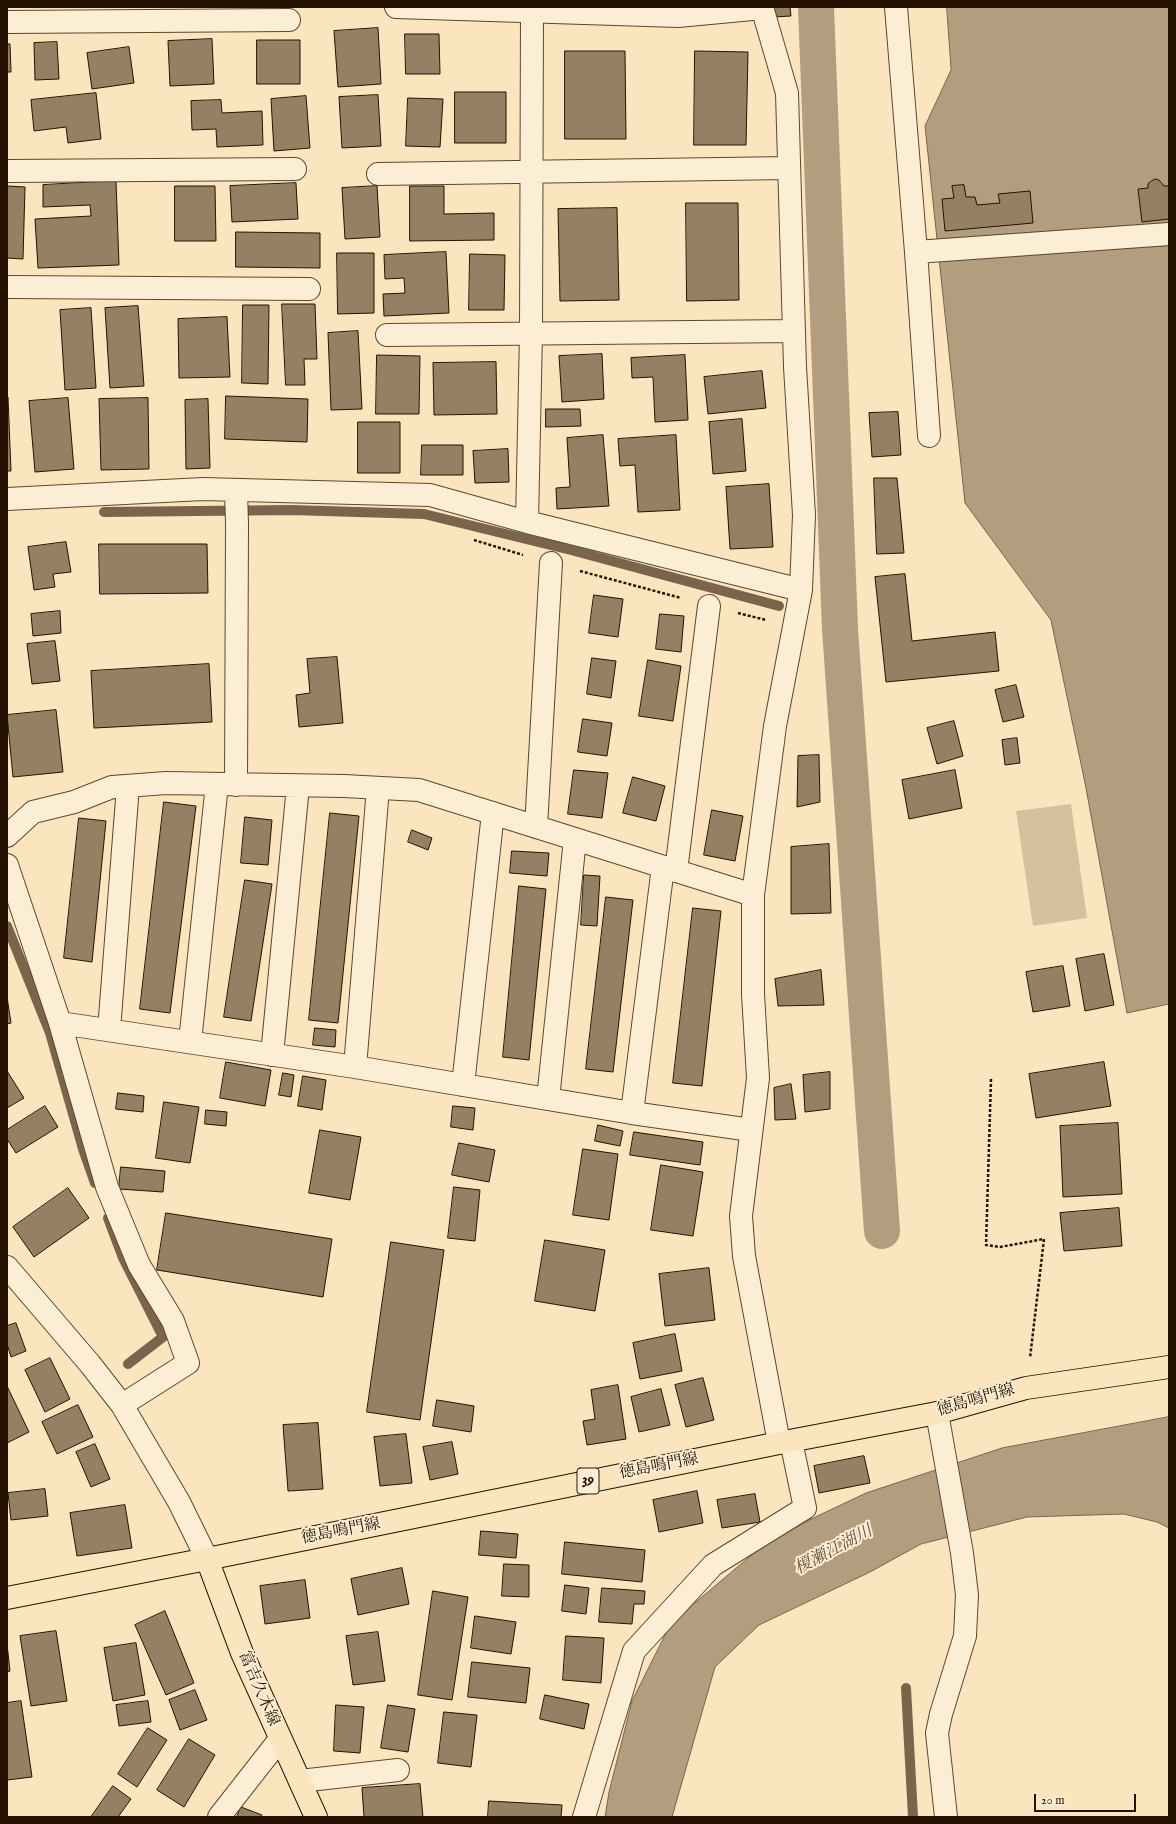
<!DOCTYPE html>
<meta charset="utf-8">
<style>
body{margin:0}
#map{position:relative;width:1176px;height:1824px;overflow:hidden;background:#fae5bf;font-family:"IM FELL English",serif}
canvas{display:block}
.frame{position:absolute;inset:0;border:8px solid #261200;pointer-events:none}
.scale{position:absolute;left:1034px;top:1794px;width:102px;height:18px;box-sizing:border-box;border:2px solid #261200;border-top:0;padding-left:5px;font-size:12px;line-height:14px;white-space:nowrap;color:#261200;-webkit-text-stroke:3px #fceed5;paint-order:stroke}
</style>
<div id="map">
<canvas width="1176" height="1824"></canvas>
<div class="frame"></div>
<div class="scale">20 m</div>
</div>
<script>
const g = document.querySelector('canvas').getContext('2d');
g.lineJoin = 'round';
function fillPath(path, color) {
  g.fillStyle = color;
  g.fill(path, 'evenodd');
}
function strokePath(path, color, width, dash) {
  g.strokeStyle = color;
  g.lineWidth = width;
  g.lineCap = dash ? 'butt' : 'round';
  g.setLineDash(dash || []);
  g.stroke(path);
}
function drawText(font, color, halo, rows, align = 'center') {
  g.font = font + ' "IM FELL English","Noto Serif JP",serif';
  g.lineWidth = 4;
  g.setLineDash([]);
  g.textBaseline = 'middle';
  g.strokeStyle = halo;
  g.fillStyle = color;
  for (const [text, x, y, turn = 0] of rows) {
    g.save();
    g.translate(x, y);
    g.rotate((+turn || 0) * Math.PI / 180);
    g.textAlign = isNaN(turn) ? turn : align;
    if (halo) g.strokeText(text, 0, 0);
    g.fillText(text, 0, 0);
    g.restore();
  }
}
const green = new Path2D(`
 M1071 804 1087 918 1033 926 1016 811Z`);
const water = new Path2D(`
 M947 7H1169V1004L1127 1013 1086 788 1051 620 965 503 925 126 951 70Z
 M1169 1417V1528L1157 1522 1124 1514 1027 1517 921 1544 870 1572 759 1625 715 1667 672 1817H605L609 1792 632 1701 671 1623 760 1548 807 1521 866 1493 1002 1448Z`);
const stream = new Path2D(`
 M104 512 291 510 424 514 571 550 779 606
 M827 622 840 629
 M7 926 50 1033 83 1149 95 1183
 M108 1218 123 1258 163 1337 128 1364
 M906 1688 913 1817`);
const canal = new Path2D(`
 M816 7 840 629 882 1231`);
const building = new Path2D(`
 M773 7H790L791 16 774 17Z
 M378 28 381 84 338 87 334 31Z
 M405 34H439L440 74H406Z
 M212 39 214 84 170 86 168 41Z
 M257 40H300V84H257Z
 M57 42 59 79 35 80 34 43Z
 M7 44H10L11 72H7Z
 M129 47 134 83 92 89 87 53Z
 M565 51H625L626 139H565Z
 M695 51 748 52 746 145H694Z
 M455 92H506V143H455Z
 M96 93 101 139 68 143 66 127 34 131 31 100Z
 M378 95 381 146 342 148 339 97Z
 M306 96 310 148 274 151 271 99Z
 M408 98 443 99 440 147 406 146Z
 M221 100 222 113 262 111 263 145 217 147 216 129 192 130 191 101Z
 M1155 179 1159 180 1164 186H1169V219L1142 222 1138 189 1148 188V184Z
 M116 181 119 265 38 268 35 219 91 216 90 205 43 207V185Z
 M296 183 298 219 232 222 230 186Z
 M964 185 966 197H975L977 205 1000 203 998 194 1030 191 1033 223 945 231 942 199 954 198 952 186Z
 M7 186 25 187 23 259 7 258Z
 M175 186H215L216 241H175Z
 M377 186 380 237 345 239 342 188Z
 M410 186H444V214L494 213V240L410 241Z
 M686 203H738L739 300 687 301Z
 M617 208 619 300 560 301 558 209Z
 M236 232 320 233V268L236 267Z
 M446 252 449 313 384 316 383 294 405 293 404 278 385 279 384 255Z
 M337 253H374V313L338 314Z
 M470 254 505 255 504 310H469Z
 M282 304H315L317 359H304L305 385H286Z
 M243 305H269L268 384 242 383Z
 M138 306 144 386 110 388 105 308Z
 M91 308 96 388 65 390 60 310Z
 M227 317 230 377 179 378 178 319Z
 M358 331 362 409 331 410 328 333Z
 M602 354 604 399 562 402 559 356Z
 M377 355 420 356 419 414H376Z
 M685 355 688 420 655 422 653 377 632 378 631 358Z
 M496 362 497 414 434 415 433 363Z
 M762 371 766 408 708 414 704 377Z
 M226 396 308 399 307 442 225 439Z
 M7 397H8L11 471H7Z
 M68 398 74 469 35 472 29 401Z
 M148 398 149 469 101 470 99 399Z
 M208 399 210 468 186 469 185 400Z
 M546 409H580L581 426 546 427Z
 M898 412 901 455 872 457 869 413Z
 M742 419 746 471 713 474 709 422Z
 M358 422H400V473H358Z
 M603 435 609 506 557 509 556 488 570 487 567 438Z
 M676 435 680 510 638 512 635 465 620 466 618 439Z
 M422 445H463V475H421Z
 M508 449 509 482 475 483 473 451Z
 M874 478H897L904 553 877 554Z
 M769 484 773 547 730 549 726 487Z
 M66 542 71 572 53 574 55 587 34 590 28 547Z
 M99 544H207L208 593 100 594Z
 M905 574 912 641 995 632 999 671 886 682 875 577Z
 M594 595 623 599 618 637 589 633Z
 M60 611 61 633 33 636 31 614Z
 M660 614 684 616 681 652 656 649Z
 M55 641 60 681 32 684 27 644Z
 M337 657 343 723 299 727 296 695 310 693 307 659Z
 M592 658 616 661 611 698 587 694Z
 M648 660 681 666 673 721 639 716Z
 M209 664 212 722 94 728 91 671Z
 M1016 685 1024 717 1003 722 995 690Z
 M56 710 63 772 13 777 7 715Z
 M583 719 612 723 607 756 578 752Z
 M954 721 963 756 937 764 927 728Z
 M1017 738 1020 763 1005 765 1002 740Z
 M819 755 820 802 797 807 798 756Z
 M574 770 608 773 602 818 568 814Z
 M955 770 962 808 909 819 902 780Z
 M633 777 665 786 656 821 623 813Z
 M164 802 196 806 170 1013 140 1009Z
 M712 810 743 816 735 861 704 855Z
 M330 813 359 816 338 1023 309 1020Z
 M245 817 272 820 268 865 241 863Z
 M79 818 106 821 92 962 64 958Z
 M412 830 432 838 428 850 408 842Z
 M829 844 831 913 791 914V847Z
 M512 851 549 853 547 876 510 873Z
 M584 875 600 876 597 926 581 925Z
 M245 880 272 884 251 1021 224 1017Z
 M519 886 546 889 529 1060 503 1057Z
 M606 897 633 900 613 1072 586 1069Z
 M693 908 721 911 702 1086 673 1083Z
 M1104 954 1114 1005 1085 1011 1076 959Z
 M1063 966 1070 1006 1033 1012 1026 972Z
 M821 970 824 1005 778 1006 775 979Z
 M7 997 11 1023 7 1024Z
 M315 1028 336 1030 335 1047 313 1045Z
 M226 1062 271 1070 265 1106 220 1098Z
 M1104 1062 1111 1106 1036 1118 1029 1074Z
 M7 1071 24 1098 7 1108Z
 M830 1072V1109L805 1112 803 1075Z
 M283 1073 294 1075 291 1097 279 1095Z
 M303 1076 326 1080 322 1110 298 1106Z
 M791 1084 796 1119 775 1120 774 1088Z
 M118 1093 144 1096 143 1112 116 1109Z
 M164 1102 199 1107 190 1163 156 1158Z
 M45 1106 58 1127 16 1153 7 1139V1130Z
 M453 1106 475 1108 473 1130 451 1127Z
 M206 1110 227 1112 226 1126 205 1124Z
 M1118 1123 1122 1194 1063 1197 1060 1126Z
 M598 1125 623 1131 620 1146 595 1141Z
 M320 1130 361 1137 350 1200 309 1193Z
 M634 1132 703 1142 700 1165 630 1155Z
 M459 1143 495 1150 489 1182 452 1175Z
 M583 1149 618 1154 609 1220 573 1215Z
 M661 1165 703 1172 693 1236 651 1230Z
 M121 1167 165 1171 163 1192 119 1189Z
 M454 1187 480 1190 475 1241 448 1238Z
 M68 1188 89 1218 34 1257 13 1227Z
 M1119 1208 1122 1246 1064 1251 1060 1213Z
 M166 1213 332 1239 323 1297 157 1270Z
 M545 1240 605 1250 595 1311 535 1301Z
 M391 1242 444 1250 420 1420 367 1412Z
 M709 1268 715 1320 665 1326 659 1274Z
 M16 1323 26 1351 11 1357 7 1344V1326Z
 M675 1334 682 1371 640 1379 633 1343Z
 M50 1358 70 1399 45 1412 25 1370Z
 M703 1378 714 1420 686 1427 675 1385Z
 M618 1385 626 1439 587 1445 583 1421 595 1419 591 1390Z
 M7 1386 29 1432 7 1443Z
 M661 1389 670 1425 639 1432 631 1397Z
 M437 1400 474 1406 471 1432 433 1426Z
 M78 1405 93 1437 57 1454 42 1422Z
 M318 1423 323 1489 288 1491 283 1425Z
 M406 1434 412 1483 380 1486 374 1437Z
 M452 1442 458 1474 430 1480 423 1447Z
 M95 1444 110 1479 91 1487 76 1452Z
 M864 1456 870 1483 819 1493 814 1466Z
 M45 1489 48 1516 11 1520 8 1493Z
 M697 1491 703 1523 659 1532 653 1500Z
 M755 1494 760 1522 722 1528 717 1500Z
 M125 1505 132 1548 77 1556 70 1513Z
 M481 1531 518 1534 516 1558 479 1555Z
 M565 1542 645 1550 642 1582 562 1574Z
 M504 1564 529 1565V1597L502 1596Z
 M402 1568 409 1604 358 1615 351 1579Z
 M305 1580 310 1618 265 1624 260 1586Z
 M565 1585 589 1588 586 1614 562 1611Z
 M602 1588 645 1591 644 1604H634L632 1624 599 1622Z
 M433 1591 468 1597 452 1700 418 1695Z
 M165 1611 194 1683 166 1695 135 1625Z
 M475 1616 516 1622 511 1654 471 1648Z
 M56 1631 67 1701 31 1706 20 1636Z
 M378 1632 385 1681 353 1685 346 1636Z
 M566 1636 604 1638 601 1683 563 1680Z
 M136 1643 145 1695 113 1701 104 1648Z
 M7 1644 10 1671 7 1672Z
 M472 1662 530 1668 526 1703 468 1697Z
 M195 1690 207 1720 180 1730 169 1700Z
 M545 1695 589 1704 584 1729 540 1719Z
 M21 1701 32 1777 7 1780V1703Z
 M148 1701 151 1722 119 1726 116 1705Z
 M336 1705 364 1707 360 1753 334 1751Z
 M388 1705 415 1709 408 1752 381 1748Z
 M444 1712 477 1715 471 1767 438 1763Z
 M148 1728 167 1740 137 1787 118 1774Z
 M189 1739 215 1755 184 1807 157 1790Z
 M420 1784 423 1817H364L362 1788Z
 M113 1786 131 1799 118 1817H91Z
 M489 1801 562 1805 561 1817H488Z
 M241 1807 262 1815 261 1817H237Z`);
const path = new Path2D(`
 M474 540 523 555
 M580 571 681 598
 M738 613 766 620
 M991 1079 986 1245 1000 1247 1044 1239 1030 1358`);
const minor = new Path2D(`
 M396 7 678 16 763 8
 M762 7 787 93 795 367 804 515 801 590 775 726 753 895V994L758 1078 741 1216 744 1256 779 1443
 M896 7 916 252 1169 234
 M7 22 289 20
 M7 171 295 169
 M378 174 789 168
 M916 252 929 436
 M7 287 309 289
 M387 335 794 331
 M236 490 237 524 236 785
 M7 499 203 489 430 495 527 522 801 590
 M527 522 531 333 532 11
 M536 827 551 563
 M7 836 33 812 74 802 112 787 166 783 344 786 419 790 753 895
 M7 865 60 1023 107 1187 139 1265 173 1321 188 1363 122 1405
 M676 871 709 606
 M60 1023 355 1067 632 1113 751 1130
 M109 1030 128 786
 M190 1042 217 784
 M272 1055 298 786
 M355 1067 378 788
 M463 1085 493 813
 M548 1099 575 839
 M632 1113 663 867
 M7 1267 90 1364 122 1405 179 1502 207 1559
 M937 1413 962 1553 967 1595 965 1636 941 1714 937 1733 946 1817
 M300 1781 398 1770
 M219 1817 280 1739
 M584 1817 634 1651 713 1565 805 1508 791 1441`);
const major = new Path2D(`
 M207 1559 242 1653 316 1817
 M7 1598 207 1559 779 1443 937 1413 1026 1388 1169 1367`);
const shields = [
 [588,1481,22]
];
const shieldNames = [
 ["39",588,1481]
];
const streetNames = [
 ["徳島鳴門線",976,1401,-16],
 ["徳島鳴門線",659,1467,-11],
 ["徳島鳴門線",341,1532,-11],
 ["富吉久木線",258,1689,67]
];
const waterNames = [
 ["榎瀬江湖川",834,1551,-28]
];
fillPath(green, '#d6c19f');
fillPath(water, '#b29d7e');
strokePath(water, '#7a654c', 1);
strokePath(stream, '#7a654c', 10);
strokePath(canal, '#b29d7e', 36);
fillPath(building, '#948063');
strokePath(building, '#261200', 1);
strokePath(minor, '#5b4730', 24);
strokePath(major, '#261200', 24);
strokePath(path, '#261200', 2.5, [3, 2]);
strokePath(minor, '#fceed5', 22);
strokePath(major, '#fae5bf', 22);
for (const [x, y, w] of shields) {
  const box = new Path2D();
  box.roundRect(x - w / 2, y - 13, w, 26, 3);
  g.fillStyle = '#fceed5';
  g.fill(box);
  strokePath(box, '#261200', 1);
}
drawText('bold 15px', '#261200', null, shieldNames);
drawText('16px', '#261200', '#fceed5', streetNames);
drawText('italic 17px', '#655139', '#fceed5', waterNames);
</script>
